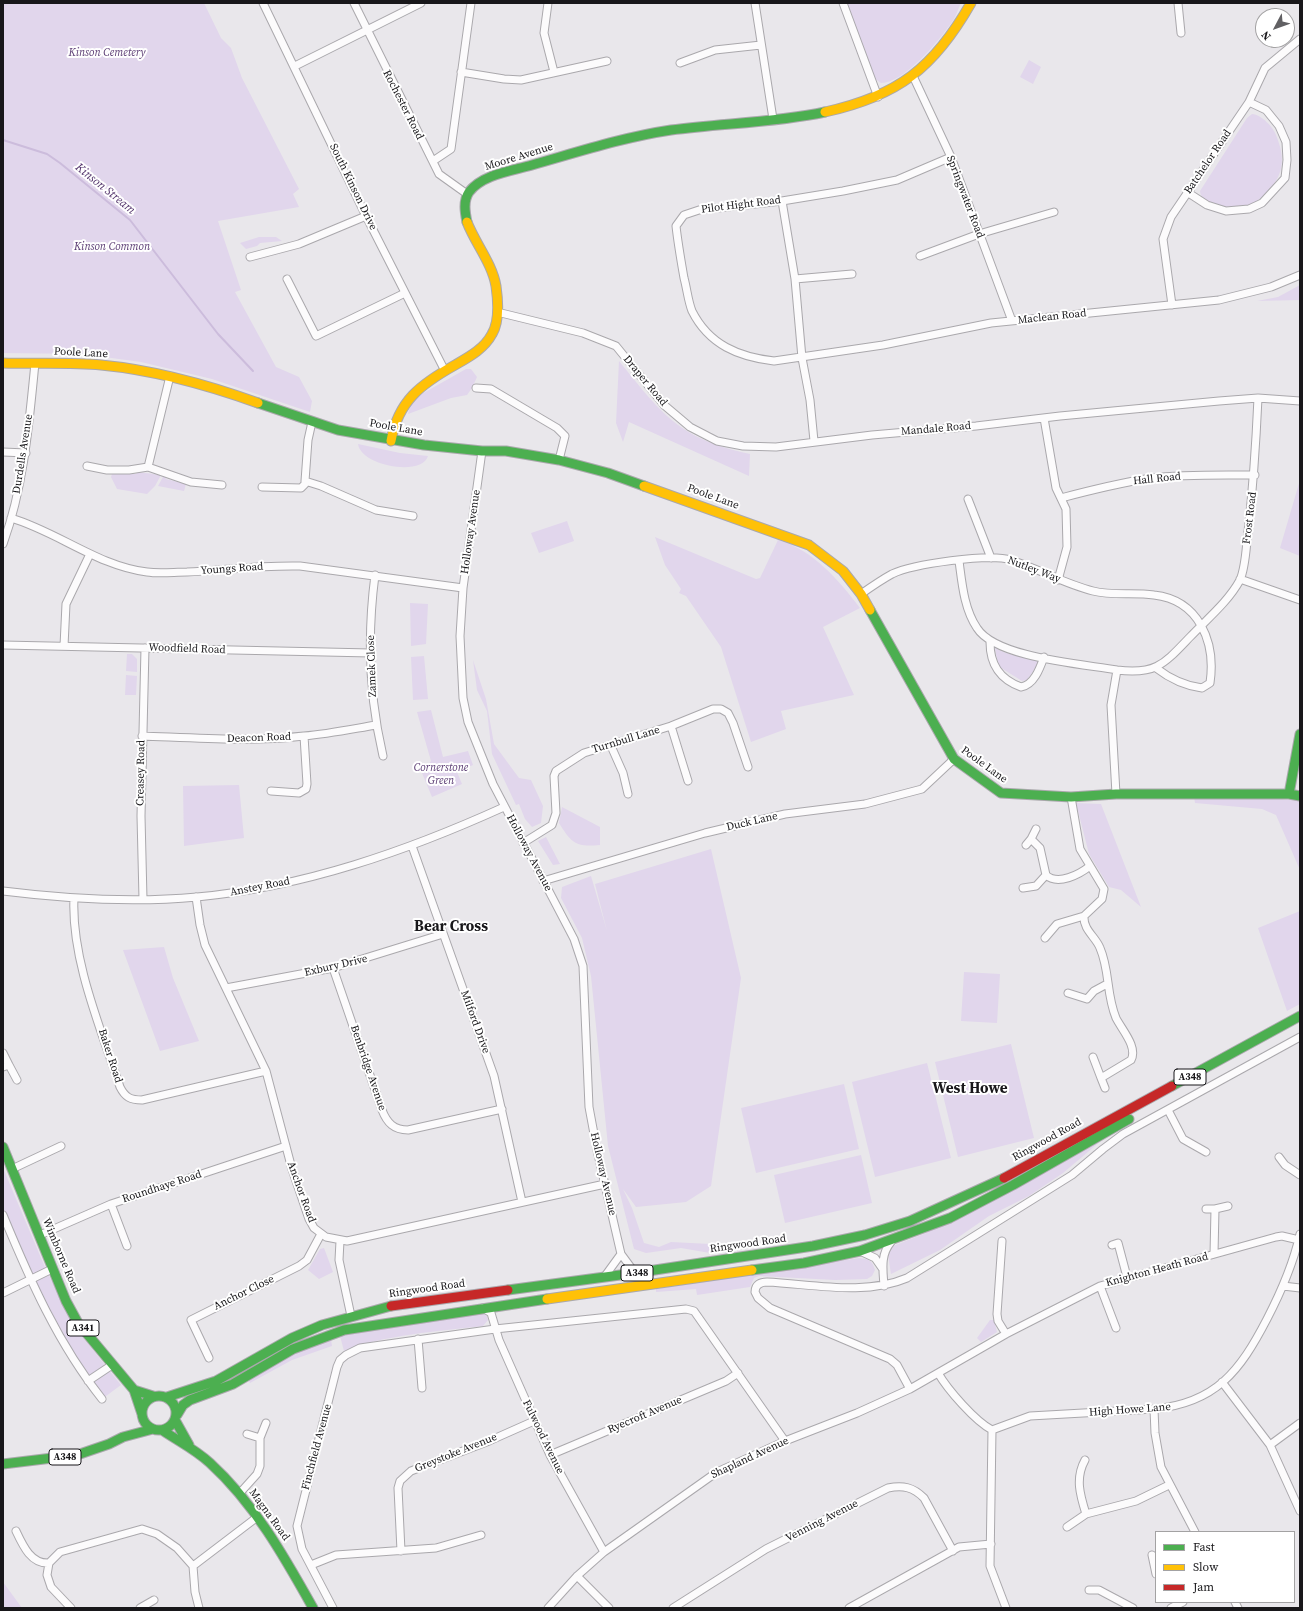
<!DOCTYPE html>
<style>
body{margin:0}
#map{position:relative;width:1303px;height:1611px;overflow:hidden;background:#e9e7eb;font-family:"Source Serif 4",serif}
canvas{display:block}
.frame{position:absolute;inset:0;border:4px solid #18171a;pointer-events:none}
.legend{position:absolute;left:1155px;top:1531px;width:140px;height:72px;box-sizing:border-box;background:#fff;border:1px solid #a3a2a3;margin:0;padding:5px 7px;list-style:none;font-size:12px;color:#18171a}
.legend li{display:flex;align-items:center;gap:8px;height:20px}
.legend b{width:20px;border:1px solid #a3a2a3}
.north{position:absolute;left:1255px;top:8px;width:40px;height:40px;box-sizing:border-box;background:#fff;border:1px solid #a3a2a3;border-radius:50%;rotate:229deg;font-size:11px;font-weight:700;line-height:16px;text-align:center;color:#18171a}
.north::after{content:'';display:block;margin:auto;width:14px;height:18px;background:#616063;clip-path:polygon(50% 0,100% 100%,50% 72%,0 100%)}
</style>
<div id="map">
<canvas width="1303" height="1611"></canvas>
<div class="frame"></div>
<ul class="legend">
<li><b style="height:5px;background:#4caf50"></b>Fast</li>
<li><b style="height:5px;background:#ffc107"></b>Slow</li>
<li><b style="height:5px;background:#c62828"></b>Jam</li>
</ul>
<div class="north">N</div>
</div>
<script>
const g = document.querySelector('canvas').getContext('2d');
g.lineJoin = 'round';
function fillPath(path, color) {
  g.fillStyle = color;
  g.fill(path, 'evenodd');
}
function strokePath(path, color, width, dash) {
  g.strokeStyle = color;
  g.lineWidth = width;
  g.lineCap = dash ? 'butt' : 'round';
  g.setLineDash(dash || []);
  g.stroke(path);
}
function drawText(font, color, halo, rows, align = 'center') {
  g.font = font + ' "Source Serif 4",serif';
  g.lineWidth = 4;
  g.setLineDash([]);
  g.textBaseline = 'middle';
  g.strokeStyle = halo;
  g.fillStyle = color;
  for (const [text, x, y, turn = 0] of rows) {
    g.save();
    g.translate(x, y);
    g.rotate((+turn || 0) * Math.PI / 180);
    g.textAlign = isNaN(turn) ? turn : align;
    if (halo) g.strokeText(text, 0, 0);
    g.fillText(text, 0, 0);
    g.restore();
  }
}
const green = new Path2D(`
 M3 3H204L221 38 231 48 242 78 299 189 293 194 299 207 218 221 241 290 235 292 276 367 299 377 312 401 310 412 212 379 141 362 82 354 3 353Z
 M843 3H961C958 9 956 17 952 22 939 41 904 83 881 83L874 78Z
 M1029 60 1041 67 1033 84 1020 77Z
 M1252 114C1262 115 1273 127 1276 135 1286 159 1284 176 1265 194 1261 198 1254 204 1248 206 1235 210 1201 208 1200 191L1247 118Z
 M259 237H276L282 241 260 243 257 246 246 249 240 243Z
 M1300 285V300L1257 301 1278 297Z
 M619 361C662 414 679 439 750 454L749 476 629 422 623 442 616 423Z
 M466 369H471L477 377 472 388 467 395 451 398 408 414 411 400Z
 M358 444 400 453 428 456C422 477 361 466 358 444Z
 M138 472 161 475 155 486 147 494 117 489 111 477 112 474H136Z
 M164 475 166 479 186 484 184 491 158 486Z
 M1300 480V556L1280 548Z
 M567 521 574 541 539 553 531 533Z
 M655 537 756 579 760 578 778 540C813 550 838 579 860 608L823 627 854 695 781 711 786 729 751 742 721 647 686 596 679 593 681 589 665 565Z
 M410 603 428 604 426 644 411 646Z
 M995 648 1006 653 1040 661 1027 680 1022 681 998 666Z
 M127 654H132L137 659V672L126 671Z
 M424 656 428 699 413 700 411 657Z
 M473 660 486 699 494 744 519 778 531 780 543 806 541 823 532 827 525 819 519 804 516 805 492 754 487 711 477 690Z
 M126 675 137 676 136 695H125Z
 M431 710 443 757 468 751 473 765 457 772 462 784 432 797 422 773 431 761 417 712Z
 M239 785 244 838 184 846 183 786Z
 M1194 797 1272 798 1300 801V870L1276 815 1262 809 1195 803Z
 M1076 803 1101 804 1141 907 1121 890 1109 887 1089 854Z
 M562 807 600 827V845C576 847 572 844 559 823Z
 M546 837 560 864 553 865 538 841Z
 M711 849 741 978 711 1186 686 1202 636 1207 623 1189 632 1208 644 1243 659 1247 671 1242 730 1245 731 1250 710 1253 681 1248 646 1253 634 1249 608 1146 591 976 582 938 561 898 562 887 591 876 607 931 595 884Z
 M1300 911V1004L1287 1011 1258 928Z
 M164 947 173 978 199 1041 160 1051 123 950Z
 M964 972 1000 974 997 1023 961 1021Z
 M1011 1044 1034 1138 958 1157 935 1062Z
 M927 1063 951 1158 875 1177 852 1082Z
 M844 1084 859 1149 756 1173 741 1108Z
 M1101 1141 1063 1173 1029 1196 989 1216 940 1250 891 1274 888 1255 893 1246 926 1233Z
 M861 1155 872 1203 785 1223 774 1175Z
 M3 1168 47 1272 81 1335 121 1385 102 1399 73 1361 3 1215Z
 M324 1248 333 1272 319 1279 308 1270 320 1249Z
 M859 1258C869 1259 872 1260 875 1270L872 1276 867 1279 835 1280 759 1276 754 1278 750 1287 697 1295 696 1289 656 1292V1289Z
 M484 1313 487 1316 488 1320 483 1326C441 1331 382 1335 344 1351L340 1336Z
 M990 1320H994L997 1332 981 1342 977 1338Z
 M331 1339 332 1346 292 1360 250 1383 248 1380 294 1354Z
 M3 1582 22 1608H3Z`);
const stream = new Path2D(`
 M3 140 47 154 60 163 130 220 218 334 253 371`);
const street = new Path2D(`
 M263 3 366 216 445 371
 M354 3 439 174 467 194
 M548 3 544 33 554 72
 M755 3 773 119
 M843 3 878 97
 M1178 3 1181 33
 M680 63 715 50 761 45
 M295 66 421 3
 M461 72 504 79 521 80 607 61
 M913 76 951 157 1012 321
 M951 157 897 180 843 191 782 201 699 210 684 215 676 226C678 244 681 261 684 278 687 289 688 301 692 311 709 345 739 357 774 361L883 345 991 323 1219 300 1271 287 1300 275
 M433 161 451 149 471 3
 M1187 192 1207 205 1226 211 1249 209 1262 203 1285 178 1287 160 1286 142 1279 126 1266 110 1249 102
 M782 201 795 279 802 358 810 400 814 441
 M920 256 979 234 1054 212
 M250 257 299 244 366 216
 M287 279 316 336 405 293
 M795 279 852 274
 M1172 305 1163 239 1171 217 1249 102 1265 68 1300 39
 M497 312 583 333 616 346 664 405 690 427 717 441 743 446 776 447 872 435 976 426 1060 416 1219 401 1258 398 1300 401
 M476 388 491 389 557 428 565 436 559 460
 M1044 418 1056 488 1066 509 1067 547 1058 580
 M482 451 463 588 460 636 463 698 468 722 493 784 574 939 583 966 589 1107 597 1150 621 1254
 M3 452 26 453
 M87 466 107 470H129L148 467 191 482 222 485
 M148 467 170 376
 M305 481 308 440 312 422
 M262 487 301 488 305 484V481L321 486 376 510 413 516
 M1061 498C1091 490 1120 483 1151 478 1185 474 1220 475 1255 475
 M968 499 991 558
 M11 518C58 532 98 566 147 572 160 574 174 572 187 572 224 570 262 565 300 566L463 588
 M3 544C24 486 29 424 35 363
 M959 561C962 583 964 609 977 628 996 658 1083 664 1117 670 1156 675 1164 664 1190 637 1207 619 1228 602 1240 580 1246 566 1246 546 1248 532 1253 487 1256 443 1258 398
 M375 575C367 636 369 696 383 756
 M1240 579 1300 600
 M861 594C871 587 881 580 892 574 913 564 989 553 1011 560 1039 569 1065 584 1093 591 1113 596 1134 592 1154 595 1199 600 1216 642 1210 683L1202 688C1186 686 1169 678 1156 668
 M990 642C990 664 999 679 1021 687 1034 685 1040 668 1044 657
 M3 645 371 653
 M64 646 66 604 90 554
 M671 726 688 781
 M142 736C196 738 250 742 304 736 328 734 352 729 376 725
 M611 746 623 773 628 794
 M271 791 299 793 306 789 307 784 304 736
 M1116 794 1111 705 1117 670
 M1071 797 1080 849 1104 889 1102 899 1084 916C1083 930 1096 937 1100 948 1110 971 1106 994 1116 1018 1122 1030 1138 1047 1131 1060L1101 1078 1105 1088
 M1031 839 1036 829
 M523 843 552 825 556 813 554 776 556 771 584 753 671 726 713 709H721L728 713 733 723 748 767
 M1026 845 1031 839 1040 848 1046 875C1058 886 1080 874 1090 866
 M412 846 494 1076 522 1202
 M543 881 705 833 785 814 865 804 922 789 954 759
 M1023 888 1036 886 1046 875
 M3 891C67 899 133 903 197 897 304 887 407 851 504 807
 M196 897 200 925 205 945 266 1071 292 1169 309 1219 314 1228 326 1237 347 1241 605 1184
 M74 898C71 959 101 1029 120 1087 125 1097 130 1100 142 1100L266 1071
 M143 899 141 816 145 648
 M1045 938 1057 924 1084 916
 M333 968 382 1110C387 1123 394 1130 408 1130L502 1109
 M226 988 333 968 443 934
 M1068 993 1087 999 1094 991 1107 984
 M3 1053 9 1065
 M1093 1057 1101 1078
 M3 1067 9 1065 17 1080
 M1168 1110 1183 1139 1206 1152
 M1279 1157 1285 1165 1300 1175
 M12 1169 61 1146
 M111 1204 127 1246
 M1206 1209H1215L1214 1254
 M1215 1209 1228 1206
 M3 1215C30 1280 58 1344 102 1399
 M40 1235 111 1204 286 1146
 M340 1241 339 1260 351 1316
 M1002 1241 997 1314 998 1321 1006 1334
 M1112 1245 1118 1243 1127 1277
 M860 1251 875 1258 882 1268
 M605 1276 621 1254 635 1273
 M884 1286C883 1270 880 1255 891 1242
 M1100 1286 1116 1328
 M1283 1286 1300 1288
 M3 1293 52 1269
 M483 1308 491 1313 499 1340 550 1455 604 1552
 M418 1339 422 1388
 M209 1358 191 1320 299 1266 307 1260 321 1234
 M938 1373C948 1390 975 1421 992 1430L1030 1416 1154 1409C1216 1403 1240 1371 1267 1319 1281 1292 1293 1265 1300 1234
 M88 1381 112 1365
 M1222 1382 1270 1445 1300 1511
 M910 1389 897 1365 890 1359 770 1308 758 1298 755 1292C755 1284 761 1282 767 1282 812 1284 865 1296 907 1278L1072 1175 1103 1149 1123 1134 1300 1037
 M1154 1409 1155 1433 1161 1467 1195 1532
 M992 1430 990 1566 1006 1608
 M247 1434 260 1438
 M1270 1445 1300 1423
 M550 1455 726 1381 738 1373
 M1085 1460C1075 1478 1080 1495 1086 1514
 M239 1494 257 1474 260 1466V1438L266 1423
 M1067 1527 1086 1514 1136 1501 1169 1485
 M16 1531C23 1546 31 1564 49 1563
 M401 1551 398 1488 400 1481 411 1471 489 1441 534 1421
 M1152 1555 1156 1574
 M311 1565 336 1555 436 1548 481 1535
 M193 1566 256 1518
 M577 1576 609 1608
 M1089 1590H1099L1133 1608
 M1235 1602 1238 1608
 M71 1608 51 1587 47 1575 49 1563 60 1552 142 1529 157 1534 177 1548 193 1566 195 1592 199 1608
 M140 1608 154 1600
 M333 1608 302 1549 297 1526 337 1367 340 1360 346 1355 360 1348 495 1329 686 1309 694 1311 785 1441
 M548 1608 577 1576 604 1552 717 1472 785 1441 857 1413 910 1389 1006 1334 1100 1286 1276 1237 1282 1236 1299 1240
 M673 1608 766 1549 888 1488C903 1485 913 1487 924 1498L953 1551
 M849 1608 959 1547 991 1544
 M1171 1608 1183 1602`);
const fast = new Path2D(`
 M467 222C465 212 463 201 469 192 483 174 512 171 532 165 578 152 624 137 671 130 722 123 774 123 825 112
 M258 403 338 430 424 445 482 451H506L559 460 608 473 644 486
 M870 610 954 759 1001 793 1071 797 1116 794H1289L1300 796
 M1289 794 1300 734
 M1172 1086 1300 1016
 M3 1147 66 1301 78 1323 134 1390 142 1414
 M752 1270 804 1263 860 1251 950 1218 1013 1185 1129 1119
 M508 1290 635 1273 813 1246 865 1235 910 1221 1004 1178
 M134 1390 153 1396
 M142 1413a17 17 0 1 1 34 0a17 17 0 1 1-34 0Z
 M167 1397 216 1381 292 1338 322 1325 391 1306
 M177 1415 183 1405 190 1400 233 1384 293 1349 344 1330 547 1299
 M175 1420 189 1445
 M162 1430C178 1441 195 1449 210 1463 254 1503 284 1556 313 1608
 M3 1464 77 1455 109 1444 123 1437 153 1429`);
const slow = new Path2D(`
 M825 112C898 96 934 68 971 3
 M3 363C35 364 69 362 101 365 154 370 208 385 258 403
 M391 441C398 401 421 384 455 365 469 357 484 349 492 334 500 321 498 300 496 286 492 263 475 243 467 222
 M644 486 809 545 843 571 861 594 870 610
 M547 1299 752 1270`);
const jam = new Path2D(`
 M1004 1178 1172 1086
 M391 1306 508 1290`);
const shields = [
 [1190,1077,32],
 [637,1273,32],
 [83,1328,32],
 [65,1457,32]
];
const shieldNames = [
 ["A348",1190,1077],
 ["A348",637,1273],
 ["A341",83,1328],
 ["A348",65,1457]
];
const parkNames = [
 ["Kinson Cemetery",107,53],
 ["Kinson Common",112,247],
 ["Cornerstone",441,768],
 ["Green",441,781]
];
const streetNames = [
 ["Rochester Road",403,105,63],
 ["Moore Avenue",519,157,-17],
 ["Batchelor Road",1208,162,-56],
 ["South Kinson Drive",353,187,64],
 ["Springwater Road",965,197,69],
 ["Pilot Hight Road",741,205,-7],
 ["Maclean Road",1052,317,-6],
 ["Poole Lane",81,353,3],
 ["Draper Road",645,381,50],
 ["Poole Lane",396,428,10],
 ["Mandale Road",936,429,-5],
 ["Durdells Avenue",23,454,-81],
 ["Hall Road",1157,479,-6],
 ["Poole Lane",713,497,20],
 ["Frost Road",1250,518,-83],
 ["Holloway Avenue",471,532,-82],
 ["Youngs Road",232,569,-4],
 ["Nutley Way",1034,570,21],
 ["Woodfield Road",187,649,2],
 ["Zamek Close",372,666,-92],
 ["Deacon Road",259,738,-2],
 ["Turnbull Lane",626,740,-17],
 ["Poole Lane",984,765,36],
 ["Creasey Road",141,773,-89],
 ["Duck Lane",752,822,-13],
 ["Holloway Avenue",529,853,62],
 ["Anstey Road",260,887,-11],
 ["Exbury Drive",336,966,-13],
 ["Milford Drive",475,1022,70],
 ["Baker Road",110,1056,72],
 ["Benbridge Avenue",368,1068,71],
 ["Ringwood Road",1047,1140,-29],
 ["Holloway Avenue",603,1174,77],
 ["Roundhaye Road",162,1187,-18],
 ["Anchor Road",301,1192,70],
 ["Ringwood Road",748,1244,-8],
 ["Wimborne Road",61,1256,67],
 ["Knighton Heath Road",1157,1270,-15],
 ["Ringwood Road",427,1289,-8],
 ["Anchor Close",244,1293,-26],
 ["High Howe Lane",1130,1410,-4],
 ["Ryecroft Avenue",645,1415,-23],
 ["Fulwood Avenue",543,1437,64],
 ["Finchfield Avenue",317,1447,-75],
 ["Greystoke Avenue",456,1453,-22],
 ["Shapland Avenue",750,1458,-25],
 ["Magna Road",269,1515,54],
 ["Venning Avenue",822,1521,-27]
];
const waterNames = [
 ["Kinson Stream",105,189,39]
];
const districtNames = [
 ["Bear Cross",451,927],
 ["West Howe",970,1089]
];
fillPath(green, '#e1d6ec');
strokePath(stream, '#ccbcdc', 2);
strokePath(street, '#aaa8ac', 9);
strokePath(fast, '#aaa8ac', 11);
strokePath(slow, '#aaa8ac', 11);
strokePath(jam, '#aaa8ac', 11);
strokePath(street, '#fcfbfc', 7);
strokePath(fast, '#4caf50', 9);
strokePath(slow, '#ffc107', 9);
strokePath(jam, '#c62828', 9);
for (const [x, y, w] of shields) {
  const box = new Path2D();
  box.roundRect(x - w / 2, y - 8, w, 16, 3);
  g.fillStyle = '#fff';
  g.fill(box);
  strokePath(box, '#18171a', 1);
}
drawText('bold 10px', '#18171a', null, shieldNames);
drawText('italic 11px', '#583971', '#fff', parkNames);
drawText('11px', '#18171a', '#fff', streetNames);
drawText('italic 12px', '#52336b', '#fff', waterNames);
drawText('bold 15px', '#18171a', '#fff', districtNames);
</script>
